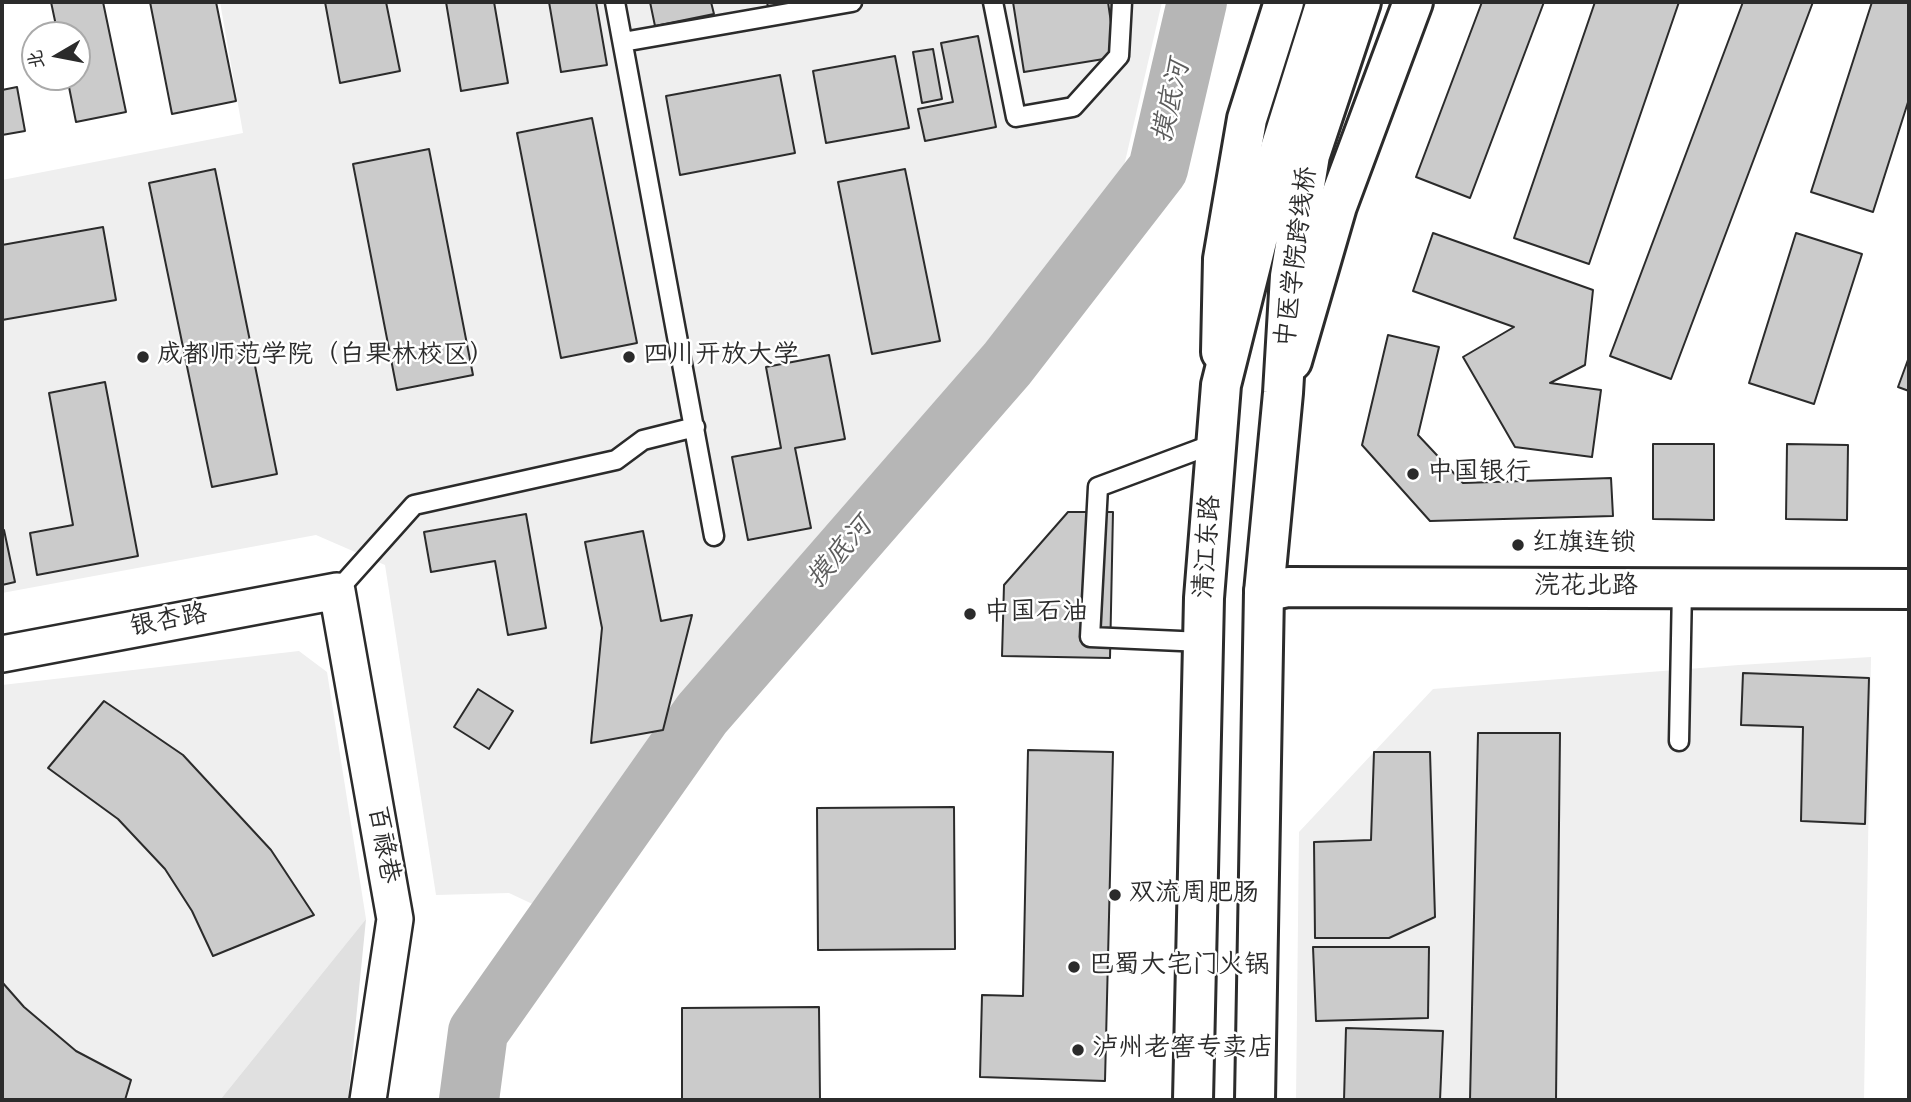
<!DOCTYPE html>
<meta charset="utf-8">
<style>
body{margin:0}
#map{position:relative;width:1911px;height:1102px;overflow:hidden;background:#fff;font-family:Mynerve,"LXGW WenKai TC",sans-serif}
canvas{display:block}
.frame{position:absolute;inset:0;border:4px solid #2b2b2b;pointer-events:none}
.north{position:absolute;left:21px;top:21px;width:70px;height:70px;box-sizing:border-box;background:#fff;border:2px solid #aaa;border-radius:50%;rotate:260deg;font-size:19px;font-weight:700;line-height:28px;text-align:center;color:#2b2b2b}
.north::after{content:'';display:block;margin:auto;width:24px;height:32px;background:#2b2b2b;clip-path:polygon(50% 0,100% 100%,50% 72%,0 100%)}
</style>
<div id="map">
<canvas width="1911" height="1102"></canvas>
<div class="frame"></div>
<div class="north">北</div>
</div>
<script>
const g = document.querySelector('canvas').getContext('2d');
g.lineJoin = 'round';
function fillPath(path, color) {
  g.fillStyle = color;
  g.fill(path, 'evenodd');
}
function strokePath(path, color, width, dash) {
  g.strokeStyle = color;
  g.lineWidth = width;
  g.lineCap = dash ? 'butt' : 'round';
  g.setLineDash(dash || []);
  g.stroke(path);
}
function drawText(font, color, halo, rows, align = 'center') {
  g.font = font + ' Mynerve,"LXGW WenKai TC",sans-serif';
  g.lineWidth = 5;
  g.setLineDash([]);
  g.textBaseline = 'middle';
  g.strokeStyle = halo;
  g.fillStyle = color;
  for (const [text, x, y, turn = 0] of rows) {
    g.save();
    g.translate(x, y);
    g.rotate((+turn || 0) * Math.PI / 180);
    g.textAlign = isNaN(turn) ? turn : align;
    if (halo) g.strokeText(text, 0, 0);
    g.fillText(text, 0, 0);
    g.restore();
  }
}
const built = new Path2D(`
 M220 2H1162L1121 179 700 690 541 908 509 893 436 895 385 565 316 535 2 593V180L243 133Z
 M299 651 327 672 366 919 220 1100H2V685Z
 M1871 657 1864 1100H1296L1299 832 1433 689 1739 665Z`);
const green = new Path2D(`
 M366 919 348 1100H220Z`);
const river = new Path2D(`
 M469 1100 478 1032 702 714 1007 364 1158 169 1197 2`);
const building = new Path2D(`
 M51 2H103L126 112 76 122 67 77H77V35H58Z
 M150 2H216L236 101 172 114Z
 M325 2H386L400 71 340 83Z
 M446 2H494L508 83 461 91Z
 M549 2H596L607 65 561 72Z
 M650 2H711L714 14 655 26Z
 M767 2H798L768 7Z
 M1013 2H1108L1116 57 1024 72Z
 M1482 2H1544L1470 198 1416 177Z
 M1595 2H1679L1589 264 1514 238Z
 M1743 2H1813L1671 379 1610 356Z
 M1872 2H1909V99L1873 212 1811 192Z
 M978 36 996 127 925 141 918 109 953 102 941 43Z
 M933 49 942 99 922 103 913 52Z
 M895 56 909 128 826 143 813 71Z
 M780 75 795 153 680 175 666 96Z
 M17 87 25 131 2 135V90Z
 M592 118 637 343 561 358 517 133Z
 M429 149 473 375 397 390 353 164Z
 M215 169 277 474 212 487 149 183Z
 M905 169 940 341 872 354 838 182Z
 M103 227 116 300 2 320V245Z
 M1433 233 1593 290 1585 365 1550 383 1601 390 1592 457 1515 447 1463 357 1514 327 1413 291Z
 M1796 233 1862 254 1814 404 1749 383Z
 M1388 335 1439 347 1418 435 1463 483 1611 478 1613 516 1430 521 1362 445Z
 M829 355 845 439 795 448 811 528 748 540 732 457 781 448 766 367Z
 M1909 357V391L1898 387Z
 M105 382 138 556 37 575 30 533 73 525 49 393Z
 M1653 444H1714V520L1653 519Z
 M1787 444 1848 445 1847 520 1786 519Z
 M1068 512H1113L1110 658 1002 656 1004 585Z
 M526 514 546 628 508 635 495 561 431 572 424 532Z
 M4 530 15 582 2 585V531Z
 M643 531 661 621 692 615 663 730 591 743 602 628 585 542Z
 M1743 673 1869 678 1865 824 1801 821 1803 727 1741 725Z
 M478 689 513 711 489 749 454 727Z
 M104 701 183 755 271 850 314 915 213 956 192 911 165 869 118 819 48 768Z
 M1478 733H1560L1556 1100H1470Z
 M1028 750 1113 752 1105 1081 980 1077 982 995 1023 996Z
 M1374 752H1430L1435 917 1389 938H1315L1314 842 1371 840Z
 M954 807 955 949 818 950 817 808Z
 M1313 947H1429L1428 1018 1316 1021Z
 M2 982 24 1007 76 1051 131 1080 125 1100H2Z
 M819 1007 820 1100H682V1008Z
 M1346 1028 1443 1031 1440 1100H1344Z`);
const lane = new Path2D(`
 M615 2 714 536
 M993 2 1016 117 1073 107 1119 56 1122 2
 M623 42 852 2
 M337 591 414 505 616 460 643 440 695 427
 M1203 642 1090 637 1098 487 1216 443
 M1679 741 1682 588`);
const street = new Path2D(`
 M2 654 337 591 395 919 368 1100`);
const secondary = new Path2D(`
 M1221 352 1223 259 1247 119 1284 2
 M1292 361 1337 206 1413 2
 M1264 592 1288 587 1909 589`);
const primary = new Path2D(`
 M1193 1100 1204 598 1221 385 1280 149 1326 2
 M1255 1100 1264 592 1283 393 1290 276 1310 155 1361 2`);
const markers = [
 [143,357,7,"#2b2b2b"],
 [629,357,7,"#2b2b2b"],
 [1413,474,7,"#2b2b2b"],
 [1518,545,7,"#2b2b2b"],
 [970,614,7,"#2b2b2b"],
 [1115,895,7,"#2b2b2b"],
 [1074,967,7,"#2b2b2b"],
 [1078,1050,7,"#2b2b2b"]
];
const streetNames = [
 ["中医学院跨线桥",1298,257,-83],
 ["清江东路",1209,547,-86],
 ["浣花北路",1586,588],
 ["银杏路",169,622,-11],
 ["百禄巷",382,845,80]
];
const poiNames = [
 ["成都师范学院（白果林校区）",157,357],
 ["四川开放大学",643,357],
 ["中国银行",1427,474],
 ["红旗连锁",1532,545],
 ["中国石油",984,614],
 ["双流周肥肠",1129,895],
 ["巴蜀大宅门火锅",1088,967],
 ["泸州老窖专卖店",1092,1050]
];
const waterNames = [
 ["摸底河",1173,102,-77],
 ["摸底河",841,554,-49]
];
fillPath(built, '#efefef');
fillPath(green, '#e0e0e0');
strokePath(river, '#b6b6b6', 60);
fillPath(building, '#cbcbcb');
strokePath(building, '#2b2b2b', 2);
strokePath(lane, '#2b2b2b', 23);
strokePath(street, '#2b2b2b', 40);
strokePath(secondary, '#2b2b2b', 44);
strokePath(primary, '#2b2b2b', 44);
strokePath(lane, '#fff', 18);
strokePath(street, '#fff', 35);
strokePath(secondary, '#fff', 38);
strokePath(primary, '#fff', 38);
for (const [x, y, r, color] of markers) {
  const dot = new Path2D();
  dot.arc(x, y, r, 0, 2 * Math.PI);
  g.fillStyle = color;
  g.fill(dot);
  strokePath(dot, '#fff', 2.5);
}
drawText('26px', '#2b2b2b', '#fff', streetNames);
drawText('26px', '#2b2b2b', '#fff', poiNames, 'left');
drawText('italic 28px', '#5c5c5c', '#fff', waterNames);
</script>
